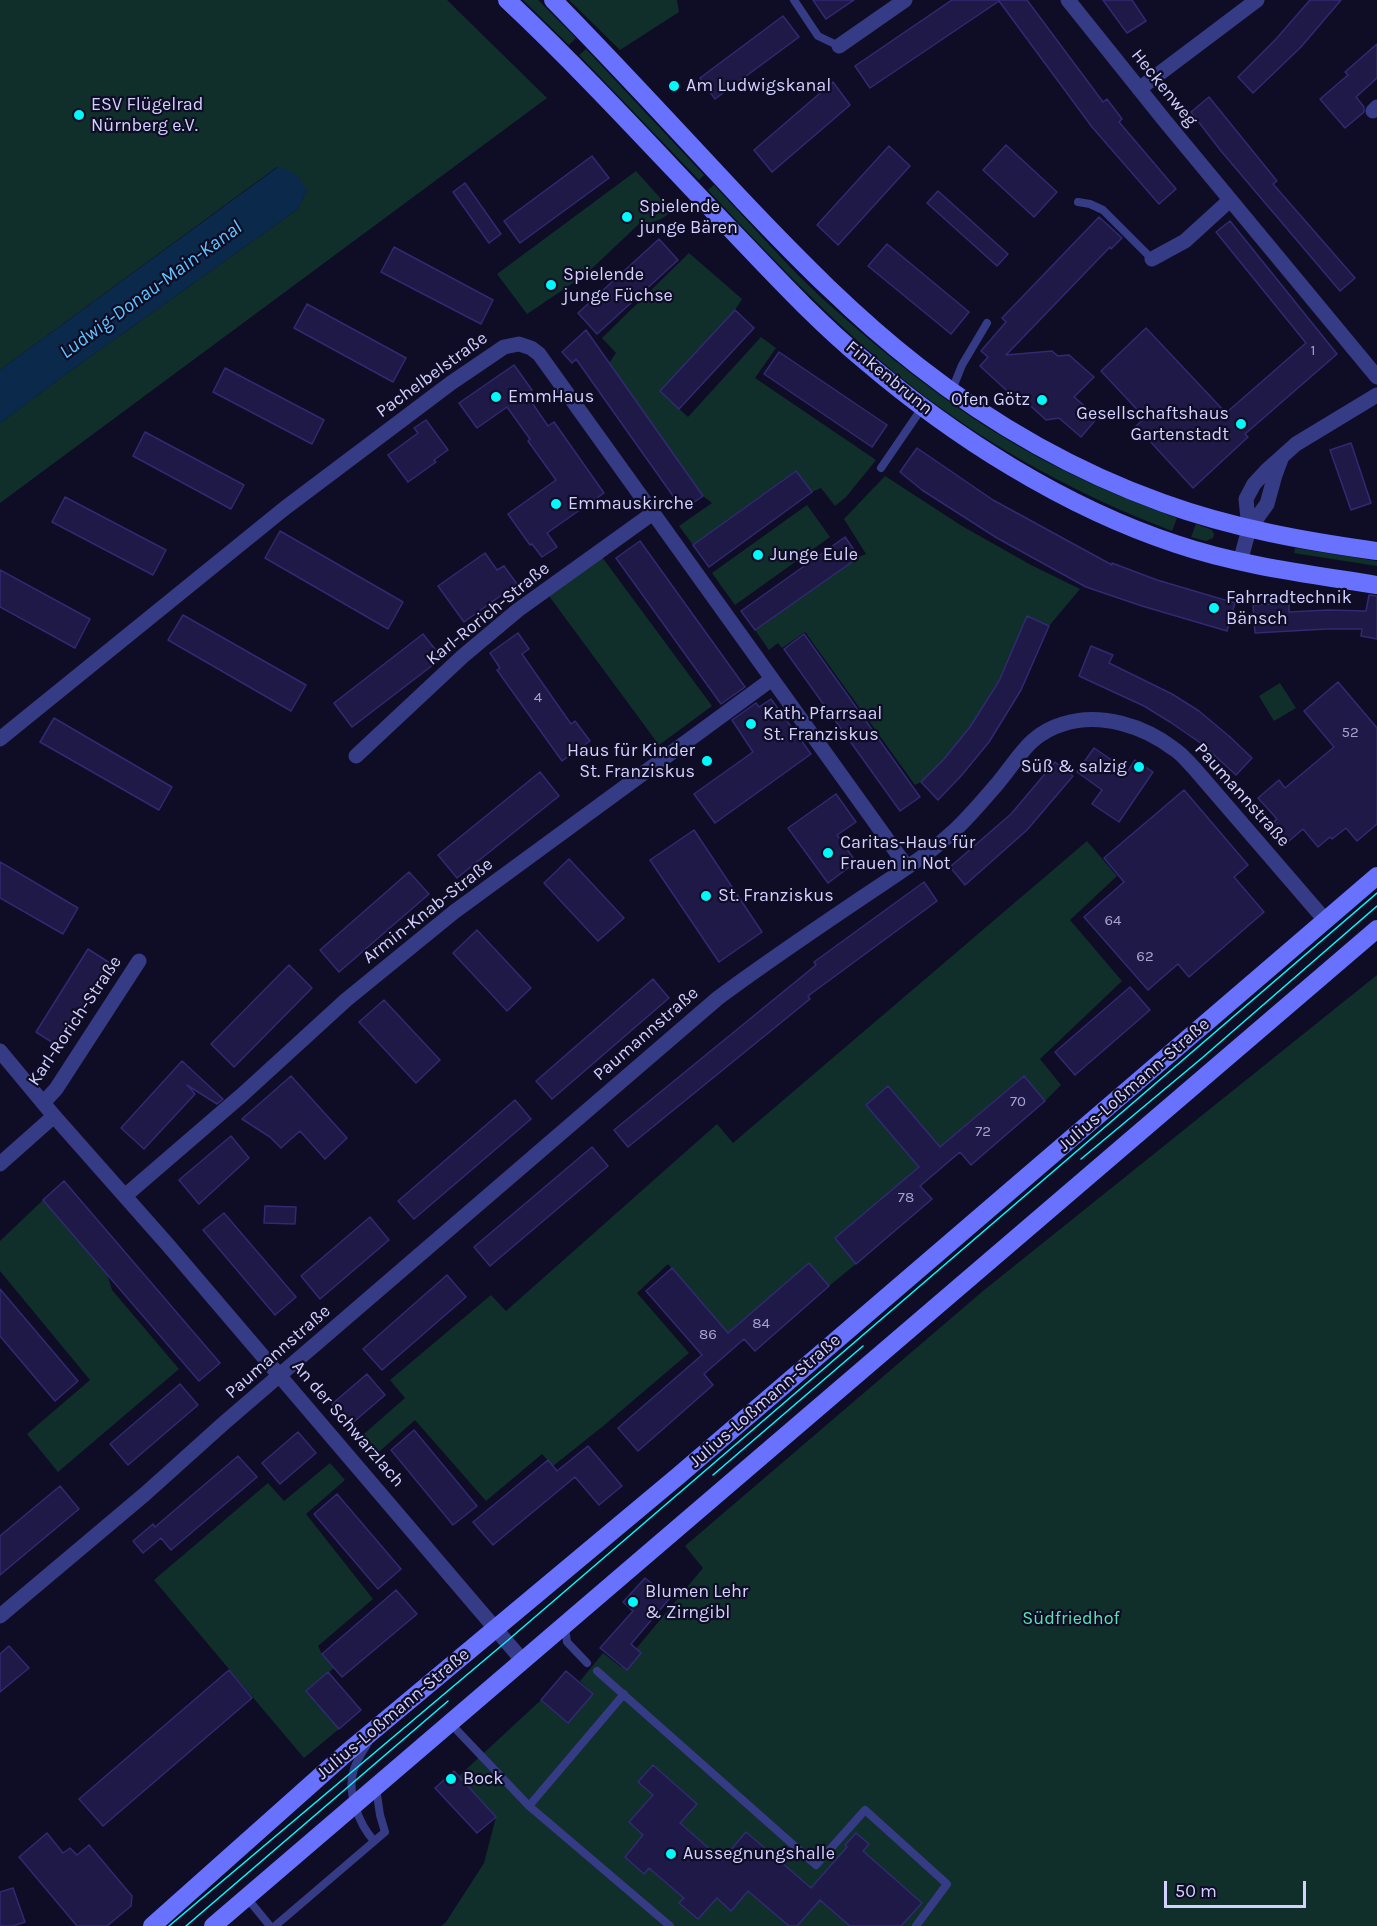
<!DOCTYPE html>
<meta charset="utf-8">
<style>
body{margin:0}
#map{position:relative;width:1377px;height:1926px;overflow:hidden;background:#0f0d25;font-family:Karla,sans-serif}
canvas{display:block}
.scale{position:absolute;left:1164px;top:1881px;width:142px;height:27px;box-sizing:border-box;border:3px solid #d2d1ff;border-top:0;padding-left:8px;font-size:18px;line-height:21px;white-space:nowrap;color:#d2d1ff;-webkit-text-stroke:4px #0f0d25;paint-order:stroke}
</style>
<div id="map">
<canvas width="1377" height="1926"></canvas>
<div class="scale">50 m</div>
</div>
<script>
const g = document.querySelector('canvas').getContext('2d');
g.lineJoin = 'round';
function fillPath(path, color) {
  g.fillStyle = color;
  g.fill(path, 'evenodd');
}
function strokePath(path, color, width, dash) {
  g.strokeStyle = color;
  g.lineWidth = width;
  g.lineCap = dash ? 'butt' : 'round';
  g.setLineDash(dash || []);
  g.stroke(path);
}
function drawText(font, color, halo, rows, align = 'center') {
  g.font = font + ' Karla,sans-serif';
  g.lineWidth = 4.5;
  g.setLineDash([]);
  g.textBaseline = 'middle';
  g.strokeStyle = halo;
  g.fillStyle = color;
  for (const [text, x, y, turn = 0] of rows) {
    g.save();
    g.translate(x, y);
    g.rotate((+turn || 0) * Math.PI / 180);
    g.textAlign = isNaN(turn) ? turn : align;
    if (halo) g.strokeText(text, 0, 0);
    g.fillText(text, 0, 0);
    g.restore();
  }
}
const green = new Path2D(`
 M0 0H447L547 98 0 503V423L66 374 298 209 307 191 277 167 0 370Z
 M523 0H538L576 38 569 45Z
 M569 0H677L679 12 620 50Z
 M586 49 704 175 699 180 579 55Z
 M636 171 672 211C662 220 654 223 640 223L585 275 527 314 497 274Z
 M714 185C750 223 785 264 824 300 881 351 942 401 1008 440 1061 472 1118 497 1177 518L1172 531C1064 490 963 432 876 357 816 305 762 248 708 190Z
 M689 253 742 299 735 310 660 391 688 417 761 337 776 348 755 378 876 460 846 497 835 506 821 488 812 492 795 471 693 545 679 526 712 503 703 496 609 363 616 353 602 338Z
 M885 476 962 526 1031 565 1080 589 1049 626 1027 617 999 680 970 727 944 759 921 782 915 785 805 632 782 648 778 643 769 650 755 630 859 557 866 554 844 519Z
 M807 505 830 537 735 605 712 573Z
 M1196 524 1212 530 1214 534 1213 538 1206 541 1191 537Z
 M1295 548 1377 561V566L1294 553Z
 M602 557 712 706 659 745 549 596Z
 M1280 683 1296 708 1274 721 1259 696Z
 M1087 841 1117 876 1070 920 1122 981 1040 1059 1061 1085 1045 1101 1023 1076 940 1147 888 1086 866 1105 919 1167 835 1238 856 1264 829 1286 809 1263 728 1333 668 1264 637 1293 689 1353 602 1427 553 1466 542 1454 486 1501 415 1420 372 1458 357 1440 405 1398 390 1380 491 1295 506 1311 717 1124 733 1143Z
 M1377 975V1926H441L446 1922 484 1863 496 1817 459 1776 541 1700 568 1723 593 1694 580 1681 603 1653 621 1667 703 1568 685 1546 983 1291Z
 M43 1200 107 1274 112 1290 179 1369 58 1472 27 1434 90 1380 0 1271V1241Z
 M330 1463 345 1480 306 1514 373 1599 318 1646 322 1654 334 1668 306 1691 339 1729 304 1758 154 1580 268 1483 284 1501Z`);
const water = new Path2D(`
 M278 167C295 172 299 175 307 191L298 209 66 374 0 423V370Z`);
const building = new Path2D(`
 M813 0H854L826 19Z
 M952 0H1027L1103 102 1107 99 1122 119 1119 122 1176 189 1159 204 1092 127 999 1 870 88 855 66Z
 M1103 0H1132L1146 21 1127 33Z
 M1310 0H1341L1301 47 1253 93 1238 77 1276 39Z
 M783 16 799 37 715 99 700 78Z
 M1377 44V78L1356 97 1364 107V112L1345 128 1320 99 1348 75 1345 72Z
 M833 82 850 105 772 172 754 150Z
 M1209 97 1277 181 1273 184 1355 278 1340 291 1221 151 1191 112Z
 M1006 145 1057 192 1034 217 983 170Z
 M889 146 910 166 838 245 817 225Z
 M592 156 609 178 520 243 504 221Z
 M465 183 501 234 489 243 453 192Z
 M938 191 1008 254 997 266 927 203Z
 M1099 217 1122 238 1111 249 1110 247 1006 355 1052 351 1058 356 1069 355 1094 377 1074 397 1098 417 1081 437 1059 418 1046 420 1023 399 1017 400 980 366 988 357 981 351 1006 322 1002 318Z
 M1230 221 1337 354 1245 434 1248 437 1193 488 1136 426 1145 418 1101 371 1146 328 1226 413 1306 343 1216 232Z
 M659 239 678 260 597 334 578 313Z
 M887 244 969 312 951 334 868 266Z
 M394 247 493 300 481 324 381 272Z
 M307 304 406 358 393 382 294 328Z
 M735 310 754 328 679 409 660 391Z
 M586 330 703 496 683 510 576 359 572 363 562 352Z
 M779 352 887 425 872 447 764 374Z
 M514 365 532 390 526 394 548 426 554 422 604 493 547 533 557 547 542 557 532 544 530 545 508 514 556 480 528 441 530 439 507 407 477 428 459 403Z
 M225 368 324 420 312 444 213 392Z
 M426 420 448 450 434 460 436 462 408 482 388 455 418 433 414 428Z
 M145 432 244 485 231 509 133 456Z
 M1351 443 1371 503 1351 510 1330 450Z
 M917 448 993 500 1112 565V563L1157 580 1235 603 1227 631 1142 606 1086 587 997 538 922 490 900 472Z
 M796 471 812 492 709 567 693 545Z
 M65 497 166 550 153 575 52 522Z
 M280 531 403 602 388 629 265 558Z
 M845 537 859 557 755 630 741 611Z
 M640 541 745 687 721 704 616 558Z
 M485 553 497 570 504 566 517 584 464 622 438 586Z
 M0 570 90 619 75 648 0 607Z
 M1369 595 1377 596V639L1361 636 1362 629H1326L1255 633 1253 605 1289 603V612L1328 610 1366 611Z
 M183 615 306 685 291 711 168 640Z
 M1027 616 1049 626 1021 690 989 742 961 776 938 800 921 782 944 759 970 727 999 681Z
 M518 633 529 649 522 654 571 724 575 721 590 741 562 761 497 670 500 668 490 653Z
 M423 634 442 658 352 727 334 703Z
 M804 634 920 797 900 811 784 649Z
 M1091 646 1113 655 1109 663 1172 694 1199 711 1230 737 1252 758 1236 775 1202 744 1170 722 1144 706 1079 676Z
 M1338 682 1377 728V824L1357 841 1346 828 1332 839 1330 837 1318 847 1303 829 1282 847 1266 828 1277 819 1258 798 1279 780 1285 788 1334 747 1304 711Z
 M771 699 811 754 715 823 694 794 753 752 732 720 756 703 759 707Z
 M54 718 172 787 159 810 40 742Z
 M1094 748 1128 771 1135 760 1153 772 1119 822 1092 804 1102 790 1077 772Z
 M1055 762 1073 776 1027 830 965 885 950 867 1011 814Z
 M540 772 559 796 457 878 438 855Z
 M1184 790 1248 865 1234 877 1264 912 1189 977 1178 964 1148 990 1084 917 1124 882 1104 858Z
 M836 794 856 822 837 835 856 862 828 883 788 828Z
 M694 830 762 932 719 962 650 860Z
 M569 859 624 918 598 941 544 883Z
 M0 862 78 908 63 934 0 898Z
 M409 872 429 894 339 972 320 950Z
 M924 882 937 901 808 996 810 999 628 1147 614 1130 816 965 814 962Z
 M477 930 531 988 507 1011 453 953Z
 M88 949 113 965 61 1048 36 1032Z
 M289 965 312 988 234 1067 211 1044Z
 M653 979 669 998 552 1099 536 1081Z
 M1130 987 1150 1010 1075 1075 1055 1052Z
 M384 1000 440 1060 416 1083 359 1022Z
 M182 1061 223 1099 217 1104 187 1085 195 1094 144 1149 121 1128Z
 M291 1076 347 1138 325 1159 300 1131 281 1148 270 1137 242 1119Z
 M1024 1076 1045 1101 971 1165 960 1152 920 1186 932 1199 856 1264 835 1238 919 1167 866 1105 888 1086 940 1147Z
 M515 1100 531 1119 414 1219 398 1201Z
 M231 1136 249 1158 199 1204 179 1180Z
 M592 1147 608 1166 490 1266 474 1247Z
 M64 1181 220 1363 199 1381 43 1200Z
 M265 1206 296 1207 295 1224 264 1223Z
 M224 1213 296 1297 275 1315 203 1230Z
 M370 1217 389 1240 320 1299 301 1276Z
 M809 1263 829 1286 755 1351 744 1339 704 1374 713 1385 638 1451 618 1428 702 1355 646 1291 672 1268 728 1333Z
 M447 1275 466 1297 382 1370 363 1349Z
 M0 1289 78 1381 55 1401 0 1336Z
 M367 1374 385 1395 350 1425 332 1404Z
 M180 1384 198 1405 128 1465 110 1444Z
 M414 1430 477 1506 453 1525 391 1450Z
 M298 1432 316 1453 280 1484 262 1463Z
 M588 1446 622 1486 599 1505 575 1477 493 1545 473 1522 548 1460 557 1471Z
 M238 1456 257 1477 171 1550 161 1538 143 1553 133 1541 153 1524 155 1527Z
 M60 1486 79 1509 0 1575V1536Z
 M337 1494 401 1569 378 1589 314 1514Z
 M645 1578 670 1598 631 1644 641 1653 627 1670 600 1648 633 1611 623 1602Z
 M396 1590 417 1614 342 1677 322 1654Z
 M9 1646 29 1668 0 1692V1654Z
 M229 1670 252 1698 103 1826 79 1799Z
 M566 1671 593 1694 568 1723 541 1700Z
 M328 1672 361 1710 339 1729 306 1691Z
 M653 1765 697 1804 680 1823 722 1860 746 1832 811 1888 847 1847 845 1845 856 1833 869 1844 863 1851 922 1903 901 1926H850L820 1900 797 1926H789L748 1891 731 1911 717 1898 698 1919 679 1903 684 1898 649 1868 644 1874 625 1857 643 1835 629 1822 653 1795 638 1782Z
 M454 1771 496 1817 477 1833 435 1788Z
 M47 1833 63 1853 70 1848 77 1855 89 1845 132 1896 131 1906 107 1926H77L19 1857Z
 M13 1888 25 1922 13 1926H0V1892Z`);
const lane = new Path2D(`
 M794 0 818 36 839 46
 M1078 202 1090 204 1103 210 1152 259
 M952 390 962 365 987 323
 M881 468 922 408
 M565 1628 567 1642 587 1663
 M597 1671 816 1865 865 1810 947 1884 916 1926
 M451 1724 529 1806 670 1926
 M368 1743C363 1751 357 1760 354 1769 346 1792 359 1824 374 1841
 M529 1806 624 1694
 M247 1898 270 1926
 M275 1926 385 1832 380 1815 376 1788`);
const street = new Path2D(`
 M1068 0 1165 121 1377 377
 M839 46 905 0
 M1139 89 1257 0
 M1373 111 1377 107
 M1152 259 1185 241 1230 200
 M1249 529 1246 499 1254 484 1267 470 1296 444 1377 395
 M1240 562 1249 529 1267 504 1275 475 1281 459
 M0 739 285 508 451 383 504 347 519 344 531 348 539 354 907 867
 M356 756 463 656 518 610 653 513
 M0 1051 54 1116 168 1245 523 1661
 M44 1102 56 1089 139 961
 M0 1164 54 1116
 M126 1195 242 1095 346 1000 454 912 772 679
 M0 1616 145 1494 224 1423 718 998C765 963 814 930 863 897 894 876 927 856 955 830 970 816 984 799 998 783 1019 758 1029 734 1063 724 1101 712 1144 726 1174 749 1182 754 1188 762 1194 768L1325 920`);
const secondary = new Path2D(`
 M507 0C587 75 661 157 737 236 778 279 819 323 865 361 954 437 1064 507 1176 544 1241 566 1309 574 1377 585
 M553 0C618 66 680 134 743 201 798 259 855 317 918 366 992 424 1074 471 1163 503 1232 528 1304 541 1377 551
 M152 1926 344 1755 677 1477 1377 876
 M213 1926 1377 929`);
const tram = new Path2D(`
 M1081 1159 1202 1058 1377 906
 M713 1475 863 1346
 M169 1926 507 1641 1377 893
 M186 1926 448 1701`);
const markers = [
 [674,86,6,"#00fafc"],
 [79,115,6,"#00fafc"],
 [627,217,6,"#00fafc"],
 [551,285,6,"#00fafc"],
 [496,397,6,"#00fafc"],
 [1042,400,6,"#00fafc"],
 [1241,424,6,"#00fafc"],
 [556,504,6,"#00fafc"],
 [758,555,6,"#00fafc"],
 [1214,608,6,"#00fafc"],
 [751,724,6,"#00fafc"],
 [707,761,6,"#00fafc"],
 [1139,767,6,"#00fafc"],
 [828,853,6,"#00fafc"],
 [706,896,6,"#00fafc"],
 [633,1602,6,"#00fafc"],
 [451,1779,6,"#00fafc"],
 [671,1854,6,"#00fafc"]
];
const numberNames = [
 ["1",1313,351],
 ["4",538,698],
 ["52",1350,733],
 ["64",1113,921],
 ["62",1145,957],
 ["70",1018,1102],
 ["72",983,1132],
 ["78",906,1198],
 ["84",761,1324],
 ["86",708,1335]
];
const poiNames = [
 ["Am Ludwigskanal",686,86],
 ["ESV Flügelrad",91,105],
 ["Nürnberg e.V.",91,126],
 ["Spielende",639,207],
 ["junge Bären",639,228],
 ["Spielende",563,275],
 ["junge Füchse",563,296],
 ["EmmHaus",508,397],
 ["Ofen Götz",1030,400,"right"],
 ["Gesellschaftshaus",1229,414,"right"],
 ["Gartenstadt",1229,435,"right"],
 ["Emmauskirche",568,504],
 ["Junge Eule",770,555],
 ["Fahrradtechnik",1226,598],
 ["Bänsch",1226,619],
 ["Kath. Pfarrsaal",763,714],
 ["St. Franziskus",763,735],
 ["Haus für Kinder",695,751,"right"],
 ["St. Franziskus",695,772,"right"],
 ["Süß & salzig",1127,767,"right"],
 ["Caritas-Haus für",840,843],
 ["Frauen in Not",840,864],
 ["St. Franziskus",718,896],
 ["Blumen Lehr",645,1592],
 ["& Zirngibl",645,1613],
 ["Bock",463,1779],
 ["Aussegnungshalle",683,1854]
];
const streetNames = [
 ["Heckenweg",1164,88,51],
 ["Pachelbelstraße",432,375,-36],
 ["Finkenbrunn",889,378,39],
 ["Karl-Rorich-Straße",488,614,-39],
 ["Paumannstraße",1242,795,48],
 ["Armin-Knab-Straße",428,911,-38],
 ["Karl-Rorich-Straße",75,1021,-56],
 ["Paumannstraße",646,1034,-41],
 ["Julius-Loßmann-Straße",1134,1085,-41],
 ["Paumannstraße",278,1352,-41],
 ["Julius-Loßmann-Straße",765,1401,-41],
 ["An der Schwarzlach",348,1424,49],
 ["Julius-Loßmann-Straße",393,1714,-40]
];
const parkNames = [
 ["Südfriedhof",1071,1619]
];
const waterNames = [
 ["Ludwig-Donau-Main-Kanal",151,290,-36]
];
fillPath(green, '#102f2b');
fillPath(water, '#0b294b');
fillPath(building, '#1e1946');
strokePath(building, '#312a73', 1.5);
strokePath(lane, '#363b85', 8);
strokePath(street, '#363b85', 15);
strokePath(secondary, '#6872ff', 18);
strokePath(tram, '#00fafc', 1.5);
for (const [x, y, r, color] of markers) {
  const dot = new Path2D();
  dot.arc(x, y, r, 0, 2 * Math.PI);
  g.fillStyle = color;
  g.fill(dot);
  strokePath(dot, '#0f0d25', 2);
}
drawText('15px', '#a5a3d1', null, numberNames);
drawText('18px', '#d2d1ff', '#0f0d25', poiNames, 'left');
drawText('18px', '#d2d1ff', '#0f0d25', streetNames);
drawText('18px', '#58e4b4', '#0f0d25', parkNames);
drawText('italic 20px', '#5fc4ff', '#0f0d25', waterNames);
</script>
